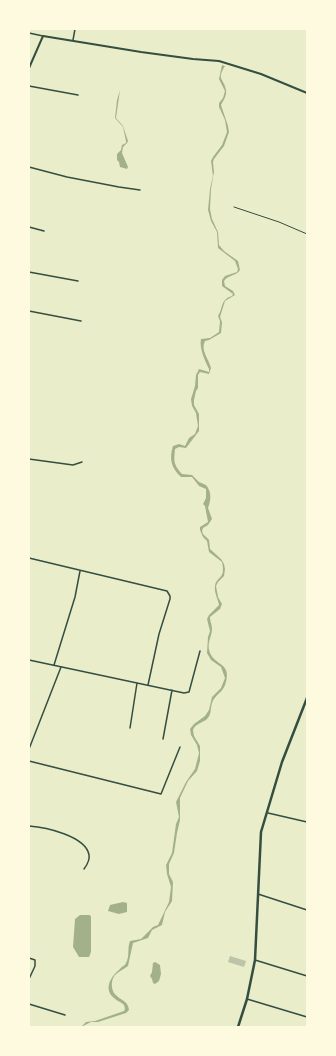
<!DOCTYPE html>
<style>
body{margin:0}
#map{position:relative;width:336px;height:1056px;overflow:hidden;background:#e9edc9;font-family:"IBM Plex Sans",sans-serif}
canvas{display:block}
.frame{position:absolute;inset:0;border:30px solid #fefae0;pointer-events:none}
</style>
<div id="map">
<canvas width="336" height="1056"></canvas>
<div class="frame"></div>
</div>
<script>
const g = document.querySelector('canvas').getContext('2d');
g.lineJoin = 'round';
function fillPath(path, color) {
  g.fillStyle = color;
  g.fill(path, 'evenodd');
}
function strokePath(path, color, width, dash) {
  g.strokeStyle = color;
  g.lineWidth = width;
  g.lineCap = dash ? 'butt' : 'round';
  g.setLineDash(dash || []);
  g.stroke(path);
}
const water = new Path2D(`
 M222 65 225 66C216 80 224 78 226 90 227 96 223 101 221 105L228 126 229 132 224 146 214 159 213 162 214 172 211 189 210 209 212 219 218 232 219 245 224 251 238 261 240 270C236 276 228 275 224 281L225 286 233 291 235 295 225 301 220 317 222 322 221 333 209 340 205 341C200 350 209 359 211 368L209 374 200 372 198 375V388L196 391 194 400V405L199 414V431L186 448 179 447 175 449C174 461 173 464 182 474L192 475 199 482 206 485C212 492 211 500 208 508L212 519 208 525 203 528C200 534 206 536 209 540L210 549 221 559 224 564 225 569 224 576 218 582 216 586 218 597 222 604 220 609 210 617C210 622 212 624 212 629 212 637 206 643 210 653 216 666 231 663 226 682 224 691 218 693 214 699 209 706 213 713 207 719 202 723 195 724 193 730L194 736 200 746V761L197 771 188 781 180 798V820L177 833 174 853 169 864V874L173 882 172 901 165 912 162 925 152 930 148 938 133 943 128 966C124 969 118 972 115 975 110 981 111 992 117 996 122 1001 128 1001 129 1010L126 1013 98 1022H91L81 1027 86 1022 95 1021 124 1011 125 1009 124 1005C121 1002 117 1001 114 998 103 989 111 976 120 969 122 966 125 966 126 963 130 956 127 948 130 941L141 939 153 927 158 925 169 902 171 887 167 874 166 865 172 853 176 824 179 817 176 802 186 782 195 769 199 753 197 745 191 735 190 729 194 724 205 716 209 710 212 697 221 688 225 678 221 667 211 660 207 653 208 637 210 631 207 619 209 615 219 605C218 599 214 593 215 586 217 575 226 580 222 562L209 552 207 541 203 537 200 530V527L208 522 205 506 203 504 206 498V489L199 486 192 477H181C171 468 169 458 173 446L179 444 185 446 189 438 195 434 198 426 196 413 192 406 191 399 195 386 196 375 199 369 209 372V369C205 361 199 348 201 339L210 338 219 332 220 321 218 316C224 306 220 300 232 296L233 294 222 286V280L225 276 237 272 238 269 235 261 218 248 217 232 211 221 208 210 210 189 213 176 211 161 213 157 222 145 227 132 225 120 219 107V103L223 98 225 91 219 79Z
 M120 90 116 118 123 126 128 141 127 143 123 147 122 153 128 167 127 169 120 167 119 162 117 160V154L121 150 122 145 126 143V141L123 127 115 118 117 100Z
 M123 902 127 903V912L119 914 108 911 110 905Z
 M80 915H90L91 917V952L89 957H79L73 947 75 919Z
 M155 962 160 965 161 974 159 981 155 984 153 983 152 979 150 976 152 972 153 963Z`);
const building = new Path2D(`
 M230 956 246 961 244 967 228 962Z`);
const service = new Path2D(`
 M234 207 279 222 307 234`);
const minor = new Path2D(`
 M29 33 43 36
 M73 40 75 29
 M29 86 78 95
 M29 167 67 177 119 187 140 190
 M29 227 44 231
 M29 272 78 281
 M29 311 81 321
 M29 459 73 465 82 462
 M29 558 167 591 170 596V599L159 634 148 685
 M29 660 184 693 189 692 200 651
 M54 665 75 597 80 571
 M130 728 137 683
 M163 739 172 690
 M29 749 61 667
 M29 761 161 794 180 747
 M268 813 307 822
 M29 826C45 827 86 836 89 855 90 860 87 865 84 869
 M258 894 307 910
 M29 958 35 960V966L29 979
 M255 960 307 976
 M247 999 307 1017
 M29 1004 65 1015`);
const tertiary = new Path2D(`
 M29 68 43 36 141 52 193 59 219 61 261 74 307 93`);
const secondary = new Path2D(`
 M238 1027 247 999 255 960 261 832 282 762 307 698`);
fillPath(water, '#a3b18a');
fillPath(building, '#bcc5a7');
strokePath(service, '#344e41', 1);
strokePath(minor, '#344e41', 1.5);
strokePath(tertiary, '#344e41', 2);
strokePath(secondary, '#344e41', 2.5);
</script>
